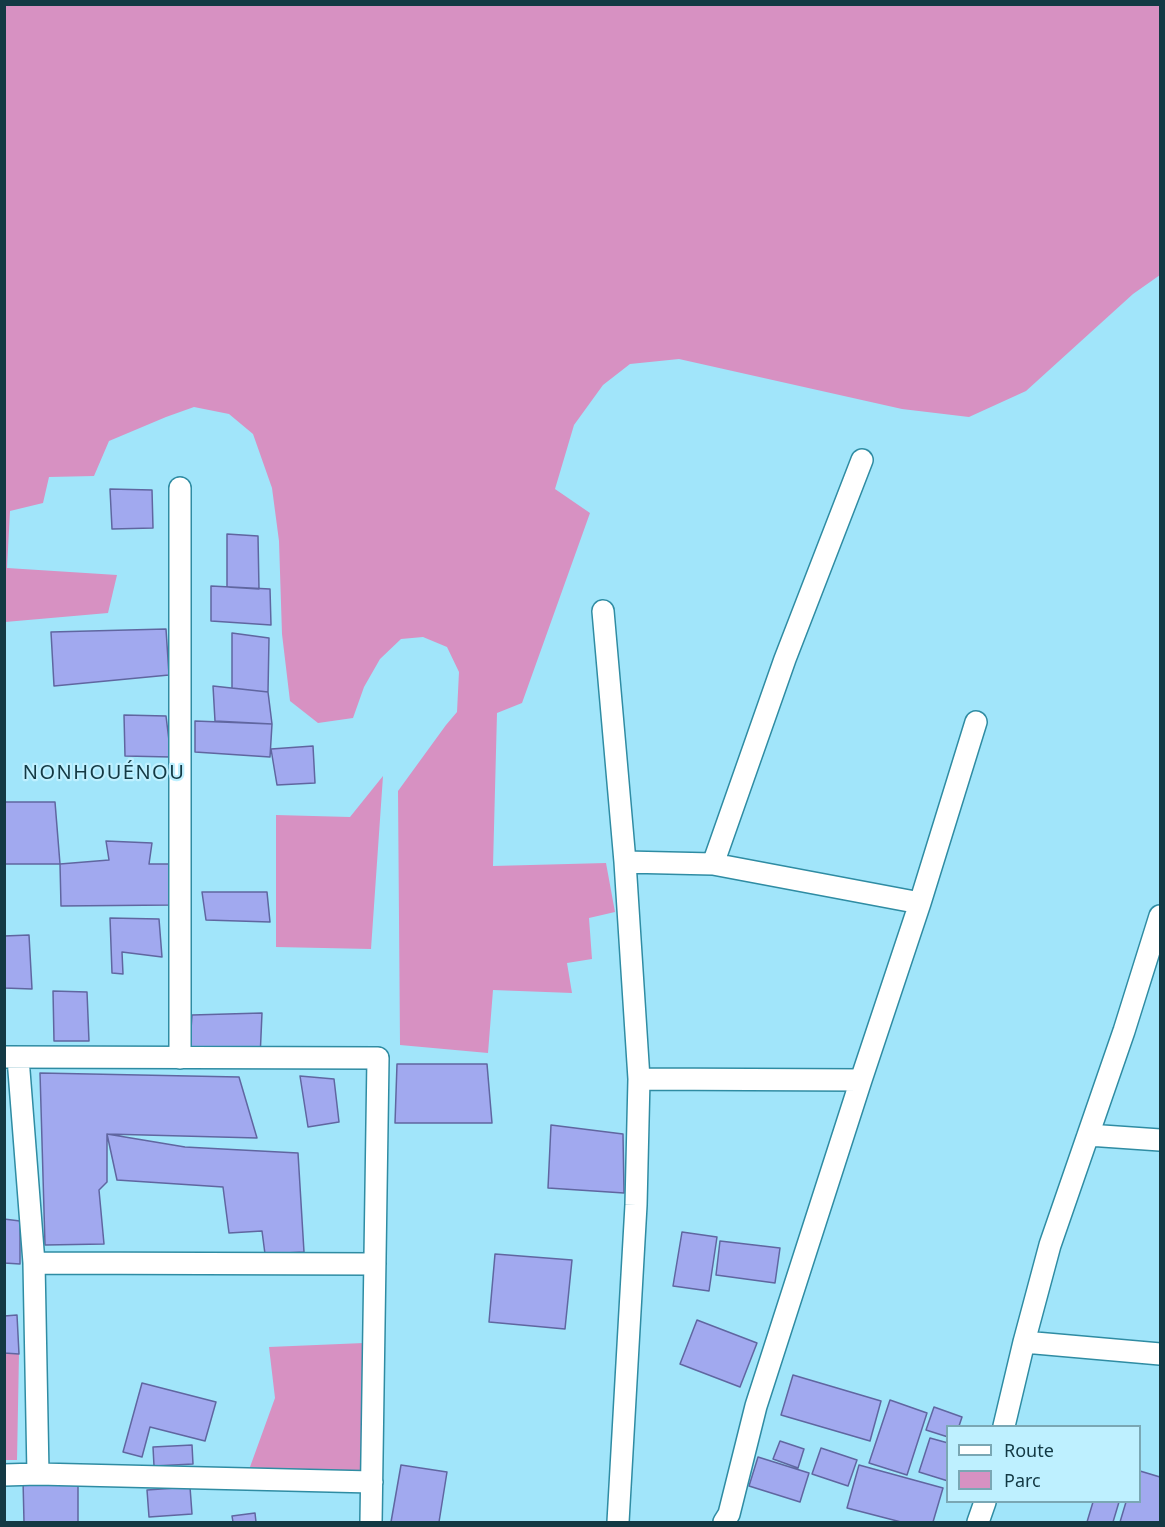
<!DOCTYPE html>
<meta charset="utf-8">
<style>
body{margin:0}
#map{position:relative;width:1165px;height:1527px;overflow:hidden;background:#a1e5fa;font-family:"Noto Sans",sans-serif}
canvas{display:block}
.frame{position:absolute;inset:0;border:6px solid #133944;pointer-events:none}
.legend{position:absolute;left:946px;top:1425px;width:195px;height:78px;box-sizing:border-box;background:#bef0ff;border:2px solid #7aa7b4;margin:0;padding:8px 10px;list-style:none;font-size:18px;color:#133944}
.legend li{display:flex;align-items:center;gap:12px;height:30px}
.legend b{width:30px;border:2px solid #7aa7b4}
</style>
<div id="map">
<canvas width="1165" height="1527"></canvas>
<div class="frame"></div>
<ul class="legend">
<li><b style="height:8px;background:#fff"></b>Route</li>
<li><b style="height:16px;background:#d791c2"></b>Parc</li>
</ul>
</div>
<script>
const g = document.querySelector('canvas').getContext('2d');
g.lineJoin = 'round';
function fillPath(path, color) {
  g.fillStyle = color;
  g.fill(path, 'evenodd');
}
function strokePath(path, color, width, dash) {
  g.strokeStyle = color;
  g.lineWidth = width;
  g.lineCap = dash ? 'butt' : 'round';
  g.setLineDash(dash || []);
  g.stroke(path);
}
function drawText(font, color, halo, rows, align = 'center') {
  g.font = font + ' "Noto Sans",sans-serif';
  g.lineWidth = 4.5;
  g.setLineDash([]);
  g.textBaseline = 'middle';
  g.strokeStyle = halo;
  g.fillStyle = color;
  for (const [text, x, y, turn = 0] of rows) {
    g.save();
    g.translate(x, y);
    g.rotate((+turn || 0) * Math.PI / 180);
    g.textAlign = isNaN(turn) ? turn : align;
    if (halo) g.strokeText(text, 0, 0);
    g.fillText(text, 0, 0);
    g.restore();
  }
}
const green = new Path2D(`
 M5 4 1160 5V275L1133 294 1026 391 969 417 902 409 679 359 630 364 603 385 574 425 555 489 590 513 522 703 497 713 493 866 606 863 615 912 589 918 592 959 567 963 572 993 493 990 488 1053 400 1045 398 791 446 725 457 712 459 672 447 647 423 637 401 639 380 659 364 687 353 718 318 723 290 701 282 634 279 541 272 488 253 434 229 414 194 407 166 417 109 441 94 476 49 477 43 503 10 511 7 568 117 575 108 613 5 622Z
 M383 776 371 949 276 947V815L350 817Z
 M364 1343 372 1482 250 1467 275 1398 269 1347Z
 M4 1353 19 1354 17 1460H5Z`);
const building = new Path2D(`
 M110 489 152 490 153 528 112 529Z
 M227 534 258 536 259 589 227 587Z
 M211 586 270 589 271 625 211 621Z
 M166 629 169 675 54 686 51 632Z
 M232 633 269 638 268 692 232 688Z
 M213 686 268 692 272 724 215 721Z
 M124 715 166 716 171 757 125 756Z
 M195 721 272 724 270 757 195 752Z
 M313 746 315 783 277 785 271 749Z
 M4 802H55L60 864H4Z
 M106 841 152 843 149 864H170L171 905 61 906 60 864 109 860Z
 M202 892H267L270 922 206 920Z
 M110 918 159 919 162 957 122 952 123 974 112 973Z
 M29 935 32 989 4 988V936Z
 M53 991 87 992 89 1041H54Z
 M262 1013 260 1058H189L192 1015Z
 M397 1064H487L492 1123H395Z
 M40 1073 239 1077 257 1138 107 1134V1182L99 1190 104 1244 45 1245Z
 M300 1076 334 1079 339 1122 308 1127Z
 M551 1125 623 1134 624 1193 548 1188Z
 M107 1134 185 1147 298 1153 304 1252 265 1254 262 1231 229 1233 223 1187 117 1180Z
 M4 1219 20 1221V1264L4 1263Z
 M682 1232 717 1237 709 1291 673 1286Z
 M720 1241 780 1248 775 1283 716 1275Z
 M495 1254 572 1260 565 1329 489 1322Z
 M17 1315 19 1354 4 1353V1316Z
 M697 1320 757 1343 740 1387 680 1364Z
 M793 1375 881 1401 870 1441 781 1415Z
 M142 1383 216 1402 205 1441 150 1427 142 1457 123 1452Z
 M890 1400 927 1413 907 1475 869 1463Z
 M934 1407 962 1417 959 1426H948V1437L926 1430Z
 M930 1438 948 1443V1481L919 1472Z
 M780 1441 804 1449 798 1468 773 1459Z
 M192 1445 193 1464 154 1466 153 1447Z
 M821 1448 857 1460 848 1486 812 1474Z
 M758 1457 809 1473 800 1502 749 1486Z
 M401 1465 447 1472 439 1522H391Z
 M859 1465 943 1488 933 1522H901L847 1508Z
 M1140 1471 1160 1477V1522H1120L1126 1502H1140Z
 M78 1479V1522H24L23 1480Z
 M190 1487 192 1514 149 1517 147 1490Z
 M1093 1502H1119L1113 1522H1087Z
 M255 1513 256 1522H233L232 1516Z`);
const street = new Path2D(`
 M603 611 625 862 639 1079 636 1205 618 1522
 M625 862 713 864 920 903
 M713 864 785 659 862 460
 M4 1057 378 1058 371 1522
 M18 1058 34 1263 38 1474
 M180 1058V488
 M639 1079 861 1080
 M1088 1135 1160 1140
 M34 1263 375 1264
 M1024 1342 1160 1354
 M1004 1426 1024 1342 1050 1245 1124 1031 1160 916
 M4 1475 38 1474 372 1482
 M724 1522 729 1514 756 1406 861 1080 920 903 976 722
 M978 1522 985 1502`);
const quarterNames = [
 ["NONHOUÉNOU",104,773]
];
fillPath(green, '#d791c2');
fillPath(building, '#a1a9ef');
strokePath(building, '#6066a0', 1.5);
strokePath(street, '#2f8ca3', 24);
strokePath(street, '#fff', 21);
g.letterSpacing = '1.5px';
drawText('20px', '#133944', '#bef0ff', quarterNames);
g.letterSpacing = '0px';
</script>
